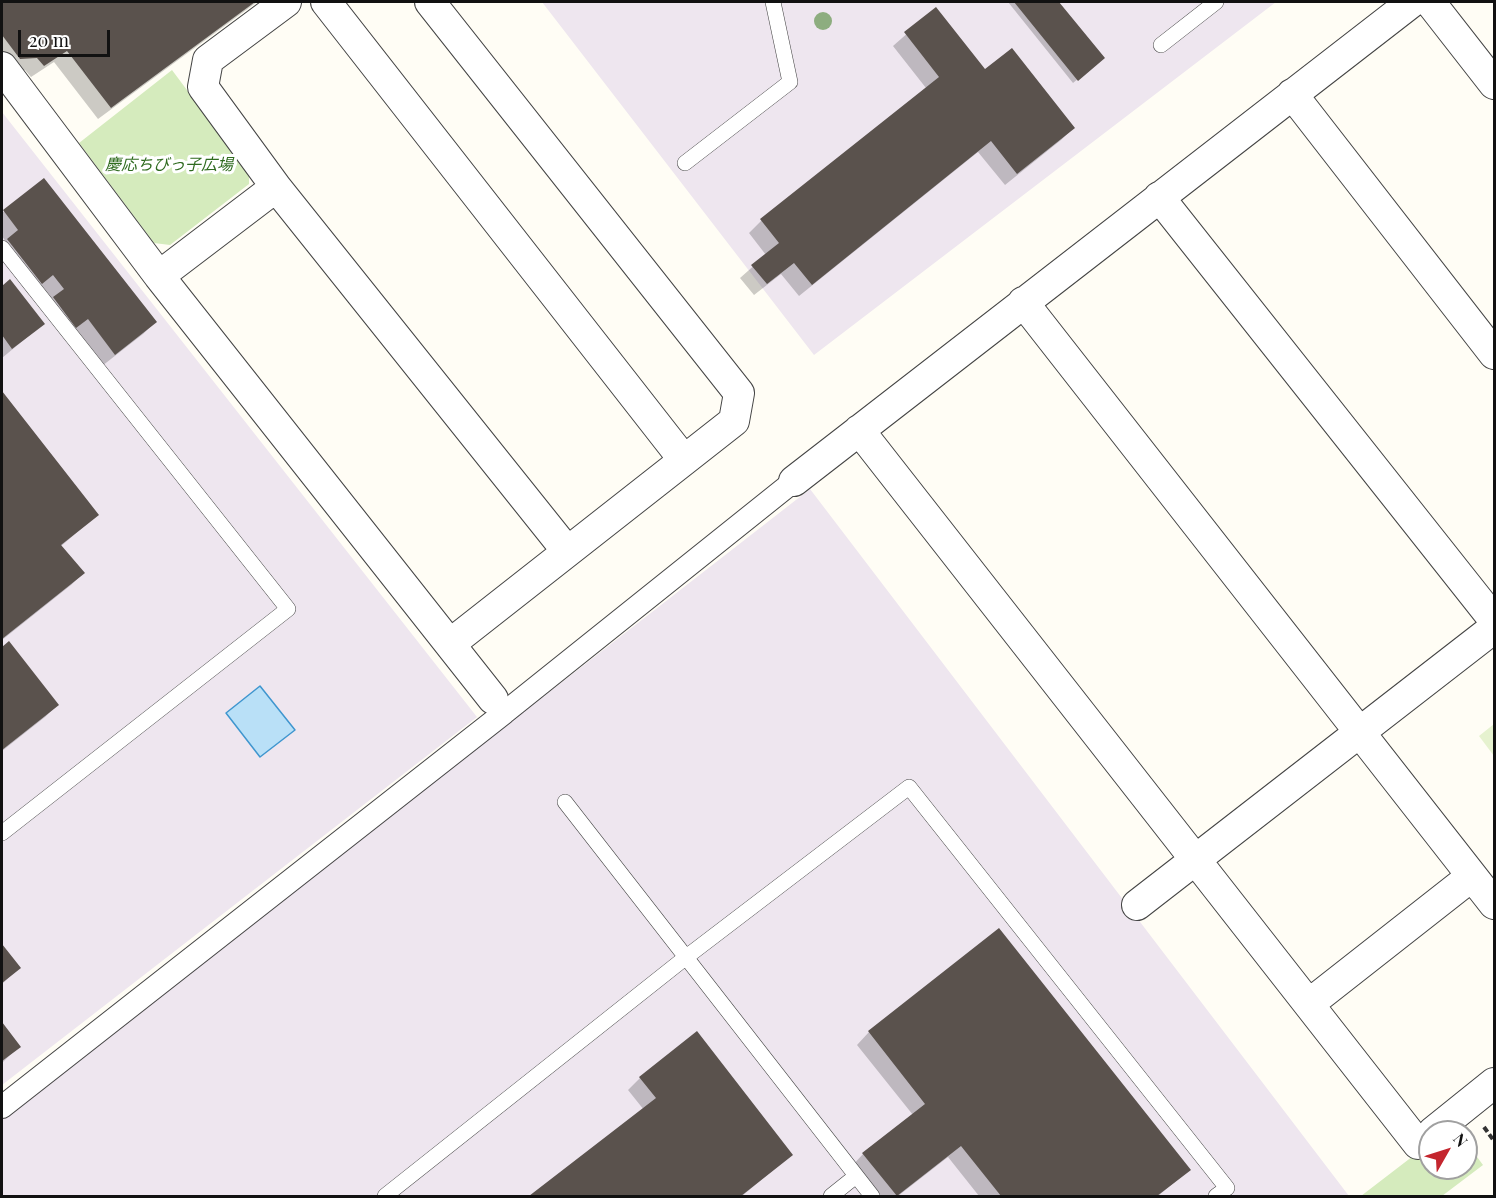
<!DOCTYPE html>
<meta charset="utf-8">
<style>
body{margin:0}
#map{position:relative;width:1496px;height:1198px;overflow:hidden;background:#fffdf5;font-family:"Playfair Display",serif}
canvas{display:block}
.frame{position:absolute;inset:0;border:3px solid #111;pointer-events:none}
.north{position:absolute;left:1418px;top:1120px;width:60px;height:60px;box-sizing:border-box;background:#fff;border:2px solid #a0a0a0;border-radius:50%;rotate:51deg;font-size:16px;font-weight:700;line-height:24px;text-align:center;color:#111}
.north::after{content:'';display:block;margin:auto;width:21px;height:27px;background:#c4262e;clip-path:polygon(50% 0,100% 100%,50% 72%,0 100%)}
.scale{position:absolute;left:18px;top:30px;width:92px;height:27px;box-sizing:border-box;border:3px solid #111;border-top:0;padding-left:8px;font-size:18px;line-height:21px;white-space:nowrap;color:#111;-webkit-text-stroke:4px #fff;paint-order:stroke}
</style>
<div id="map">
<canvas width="1496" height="1198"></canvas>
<div class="frame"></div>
<div class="north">N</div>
<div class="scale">20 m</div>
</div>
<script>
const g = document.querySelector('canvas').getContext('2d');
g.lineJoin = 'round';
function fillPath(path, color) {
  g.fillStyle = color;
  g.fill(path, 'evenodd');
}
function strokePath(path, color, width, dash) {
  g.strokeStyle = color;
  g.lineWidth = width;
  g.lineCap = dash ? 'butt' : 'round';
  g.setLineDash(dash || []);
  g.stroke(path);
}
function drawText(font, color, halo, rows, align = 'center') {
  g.font = font + ' "Playfair Display","Noto Sans JP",serif';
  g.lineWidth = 6;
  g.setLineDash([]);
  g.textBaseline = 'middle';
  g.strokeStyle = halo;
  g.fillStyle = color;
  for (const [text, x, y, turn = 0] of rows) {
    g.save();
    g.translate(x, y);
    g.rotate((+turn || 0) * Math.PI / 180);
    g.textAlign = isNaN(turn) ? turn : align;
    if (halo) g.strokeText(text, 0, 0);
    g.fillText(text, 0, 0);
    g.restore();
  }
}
const industrial = new Path2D(`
 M542 2H1276L814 355Z
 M2 112 477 717 2 1085Z
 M810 489 1349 1196H2V1118Z`);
const green = new Path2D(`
 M172 70 249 173V184L170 245 154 243 79 143Z
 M1466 1142 1483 1165 1442 1196H1361L1430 1143V1168H1466Z`);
const pitch = new Path2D(`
 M1494 724V756L1479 736Z`);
const water = new Path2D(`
 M260 686 295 730 260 757 226 713Z`);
const shadow = new Path2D(`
 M2 2H257L98 119 54 62 31 77 25 70H8L2 62Z
 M1008 2H1058L1103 58 1073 83Z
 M935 9 985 71 1073 128 1061 140 1005 185 978 152 799 296 781 274 754 295 740 278 766 255 749 233 761 221 926 88 893 46Z
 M44 180 155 322 143 334 102 366 75 330 64 339 42 310 40 286 29 295 2 260V246L6 242 2 236V213Z
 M10 281 43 324 2 358V287Z
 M2 393 97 515 60 547 83 573 71 585 2 640Z
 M9 644 57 705 45 717 2 751V649Z
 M2 946 19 968 2 984Z
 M2 1025 19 1046 2 1063Z
 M869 1032 1189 1170 1158 1196H979L948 1157 898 1196H875L851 1167 863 1154 913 1115 857 1045Z
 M640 1078 791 1155 742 1196H532L644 1110 628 1090Z`);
const building = new Path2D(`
 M2 2H255L111 108 67 51 44 66 37 58 20 59 2 35Z
 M1014 2H1059L1105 58 1078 81Z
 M936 7 985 69 1012 48 1075 128 1017 174 991 141 812 285 794 263 767 284 751 265 779 243 760 219 939 77 904 32Z
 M44 178 157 322 115 355 88 319 76 328 53 297 64 289 53 275 42 284 7 239 18 230 3 210Z
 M10 279 45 324 12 349 2 335V286Z
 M2 391 99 515 61 545 85 573 2 639Z
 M9 641 59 705 2 750V647Z
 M999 928 1191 1170 1157 1196H1001L961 1146 897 1196 862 1153 925 1104 868 1031Z
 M2 944 21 968 2 983Z
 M2 1022 21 1047 2 1061Z
 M697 1031 793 1155 741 1196H529L656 1098 639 1077Z`);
const path = new Path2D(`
 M1484 1127 1494 1141`);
const service = new Path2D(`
 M1161 45 1216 2
 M685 163 790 82 773 2
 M2 248 288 609 2 833
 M565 802 872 1196
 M385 1196 685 958 909 787 1227 1188 1216 1196
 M831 1196 856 1176`);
const pedestrian = new Path2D(`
 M504 713 794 481
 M2 1107 504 713 493 699`);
const minor = new Path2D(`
 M326 2 684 460
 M430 2 739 393 734 421 450 644
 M1430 2 1494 84
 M2 67 159 276 493 699
 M1292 94 1494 354
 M276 187 567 551
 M1159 197 1494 620
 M159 276 276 187 203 87 208 60 286 2
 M1023 302 1494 904
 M859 430 1418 1144 1430 1135
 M794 481 1412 2
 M1137 905 1494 628
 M1309 1004 1472 876
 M1433 1132 1494 1083`);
const trees = [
 [823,21]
];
const parkNames = [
 ["慶応ちびっ子広場",169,165]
];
fillPath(industrial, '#eee6ef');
fillPath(green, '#d5ebbd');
fillPath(pitch, '#e6f2cf');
fillPath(water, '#b9e0f7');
strokePath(water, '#3f96cf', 1.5);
fillPath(shadow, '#0003');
fillPath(building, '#5a524d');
strokePath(service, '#444', 16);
strokePath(pedestrian, '#444', 24);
strokePath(minor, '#444', 32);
strokePath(path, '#333', 4, [6, 3]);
strokePath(service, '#fff', 15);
strokePath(pedestrian, '#fff', 22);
strokePath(minor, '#fff', 30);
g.fillStyle = '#8dad7f';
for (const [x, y] of trees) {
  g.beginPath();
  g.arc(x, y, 9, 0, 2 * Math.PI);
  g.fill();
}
drawText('italic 16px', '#2f6b1f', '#fff', parkNames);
</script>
